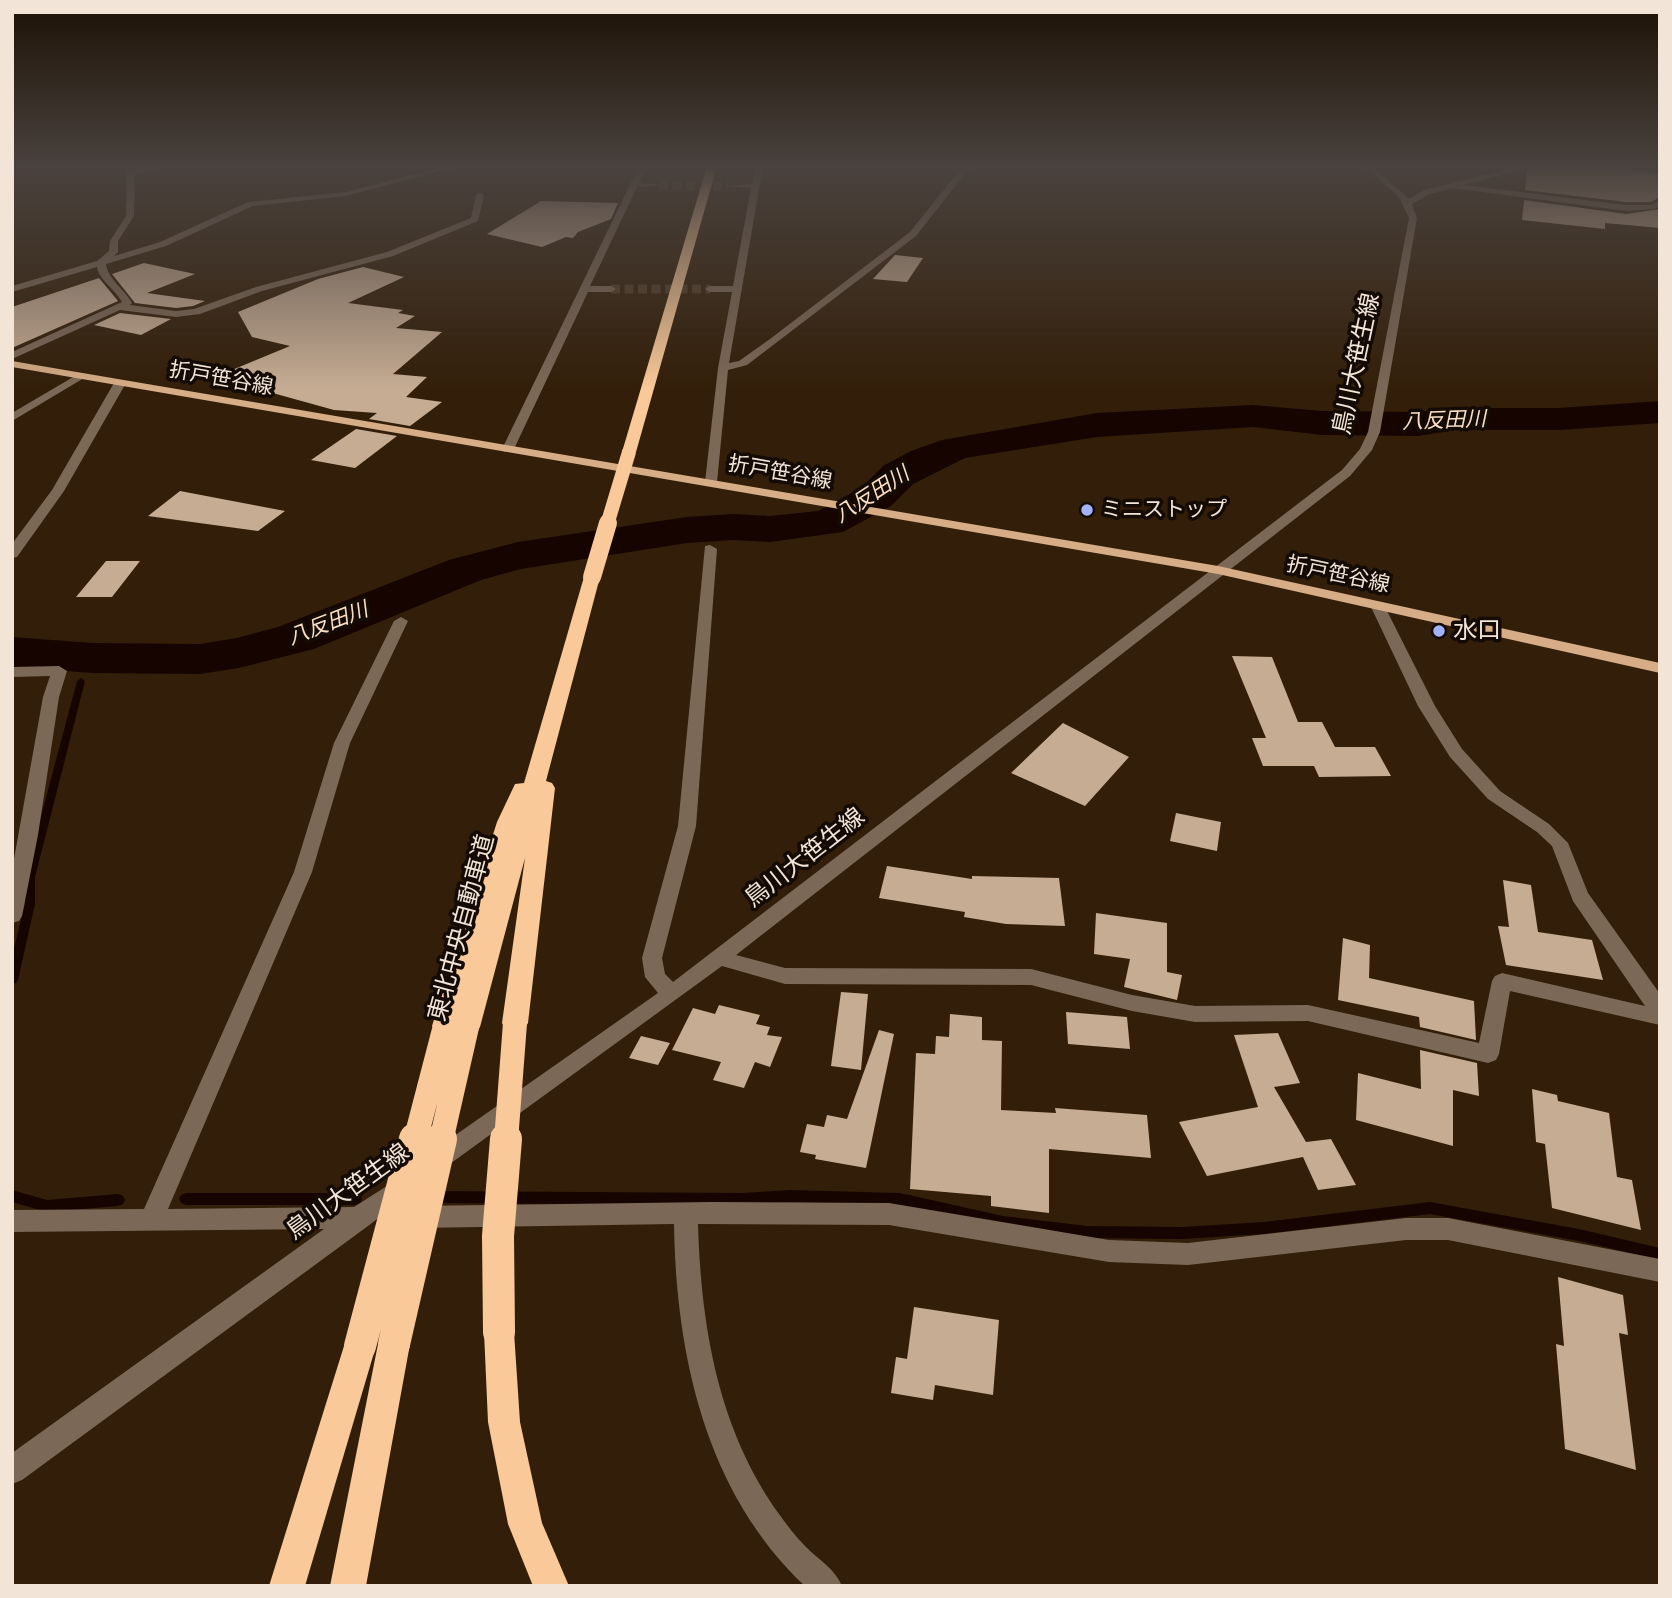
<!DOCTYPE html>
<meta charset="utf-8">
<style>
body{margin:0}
#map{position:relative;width:1672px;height:1598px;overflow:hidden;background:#331f09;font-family:"IBM Plex Sans",sans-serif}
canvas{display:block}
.frame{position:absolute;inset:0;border:14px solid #f2e4d7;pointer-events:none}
</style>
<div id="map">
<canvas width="1672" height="1598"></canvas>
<div class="frame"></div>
</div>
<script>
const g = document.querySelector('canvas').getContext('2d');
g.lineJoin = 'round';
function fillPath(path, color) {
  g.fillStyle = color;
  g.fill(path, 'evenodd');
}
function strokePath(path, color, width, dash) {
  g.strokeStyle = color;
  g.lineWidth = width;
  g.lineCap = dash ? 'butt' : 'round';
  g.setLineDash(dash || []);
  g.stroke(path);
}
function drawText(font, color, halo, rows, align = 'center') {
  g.font = font + ' "IBM Plex Sans","Noto Sans JP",sans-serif';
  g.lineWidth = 7;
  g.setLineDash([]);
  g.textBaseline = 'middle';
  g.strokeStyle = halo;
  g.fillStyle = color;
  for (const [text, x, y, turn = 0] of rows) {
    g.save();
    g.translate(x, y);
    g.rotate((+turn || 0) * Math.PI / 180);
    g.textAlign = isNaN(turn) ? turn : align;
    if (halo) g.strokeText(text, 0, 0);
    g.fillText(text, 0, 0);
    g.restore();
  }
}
const stream = new Path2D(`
 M81 678 85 681 35 877V904L18 980 16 983 12 984V956L25 904V877L77 681Z
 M12 1190 47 1200 118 1194 123 1196 125 1200 123 1204 118 1206 47 1212 12 1202Z
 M789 1190 900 1193 1003 1216 1087 1226 1182 1227 1264 1222 1430 1202 1579 1229 1660 1248V1260L1579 1241 1430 1214 1264 1234 1182 1239 1087 1238 1003 1228 900 1205 789 1202 744 1205 430 1203 425 1201 423 1197 425 1193 430 1191 744 1193Z
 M186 1193H355L360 1195 362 1199 360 1203 355 1205H186L181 1203 179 1199 181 1195Z`);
const river = new Path2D(`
 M1660 401V423L1559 430H1455L1418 436 1322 435 1253 427 1097 437 965 458 913 484 891 506 843 532 770 542 733 540 687 543 521 569 481 580 314 649 239 668 200 674 92 673 12 667V637L92 643 200 644 237 638 278 627 449 560 518 542 687 517 733 514 770 516 818 511 861 488 883 466 911 451 942 440 1097 413 1253 405 1322 411 1418 412 1455 408H1559Z`);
const building = new Path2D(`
 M1536 166H1607L1660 174V197L1651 202H1626L1525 190 1527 171Z
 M1524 200 1626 214 1660 209V228L1605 223V229L1522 220Z
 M541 201 618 203 611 219 578 232 573 238 566 237 542 247 487 234Z
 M895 255 923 258 907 282 873 279Z
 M144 263 195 274 147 293 205 301 193 306 176 308 135 303 112 274Z
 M363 267 404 277 348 303 403 310 398 313 415 316 396 328 442 332 393 374 427 377 406 397 442 402 410 426 369 419 377 413 334 410 215 377 290 346 252 337 238 312 318 279Z
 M99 278 118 301 12 348V307Z
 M120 313 171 319 141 335 94 325Z
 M356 429 397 436 355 468 311 460Z
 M180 491 285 511 258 531 148 516Z
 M106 561H140L112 597H76Z
 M1232 656 1272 657 1298 722H1322L1335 747H1375L1391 776 1319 777 1314 766H1263L1252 738H1266Z
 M1063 723 1129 757 1085 806 1011 773Z
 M1176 813 1221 822 1217 851 1170 841Z
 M887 866 972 879V876L1059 878 1065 926 1006 924 964 917 965 912 879 898Z
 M1503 880 1531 885 1538 932 1592 940 1603 980 1506 965 1498 926 1509 927Z
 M1096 913 1167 923V972L1182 975 1177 1000 1124 987 1130 959 1094 954Z
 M1343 938 1370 945 1369 978 1474 1001 1476 1040 1420 1027 1419 1017 1338 1000Z
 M841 992 868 994 861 1070 831 1066Z
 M719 1005 760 1015 756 1024 770 1027 767 1035 782 1037 770 1067 755 1062 744 1088 713 1080 721 1062 672 1050 693 1008 715 1014Z
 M1066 1012 1127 1017 1130 1049 1068 1044Z
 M950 1014 982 1017V1040L1002 1041 1001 1110 1056 1113 1055 1108 1147 1115 1151 1158 1049 1149V1213L991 1206V1196L910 1189 916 1053 935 1054 936 1036 949 1037Z
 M879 1030 894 1034 866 1168 815 1159 816 1155 800 1152 807 1124 824 1127 827 1115 847 1119Z
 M1278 1033 1300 1083 1274 1087 1306 1142 1331 1139 1356 1185 1318 1190 1303 1157 1207 1176 1179 1122 1258 1107 1234 1035Z
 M641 1036 670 1043 658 1065 629 1058Z
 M1420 1050 1477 1063 1479 1096 1453 1090V1146L1356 1120 1358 1073 1421 1089Z
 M1532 1089 1557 1095 1558 1101 1609 1113 1617 1177 1632 1180 1641 1230 1552 1208 1545 1144 1536 1142Z
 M1558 1277 1623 1295 1628 1335 1619 1333 1636 1470 1565 1449 1556 1344 1564 1346Z
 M914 1307 999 1320 993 1395 935 1385 933 1400 891 1393 896 1357 907 1359Z`);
const minorTunnel = new Path2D(`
 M659 185 728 186
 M611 289H710`);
const minor = new Path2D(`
 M127 166H135V170L160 166 135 175 134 216 118 241V252L114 256 160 242 248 202 346 192 446 166H460L346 196 253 206 166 246 106 264C107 278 125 290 132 303L130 305 176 311 194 309 256 287 387 252 471 218 476 195 480 193 484 195 478 221 393 256 262 291 200 314 176 317 120 310 12 359V352L122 302C115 289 99 280 97 267L12 292V286L97 261 109 251 110 241 126 216Z
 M639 166H647L639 183 663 185 637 187 590 286H611L616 289 611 292H588L514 449 504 452 502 449Z
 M755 166H763L729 363 739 361 770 339 910 232 963 166H971L916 236 747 365 728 370 717 482 711 486 705 482 718 368 732 292H710L705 289 710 286H733L751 188 724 186 752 184Z
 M1364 166H1373L1409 199 1424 190 1520 166H1534L1464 185 1626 205H1652L1660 199V206L1654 209 1626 211 1452 188 1430 194 1412 204 1417 218 1380 432 1372 450 1350 476 736 955 785 968 1031 969 1132 995 1195 1006 1308 1005 1479 1043 1492 981 1495 976 1502 973 1645 1006 1573 901 1552 846 1537 832 1488 799 1450 757 1418 706 1370 605 1377 601 1384 605 1435 706 1462 749 1500 791 1549 824 1568 843 1588 893 1660 994V1025L1510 991 1499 1054 1496 1060 1488 1063 1308 1021 1195 1022 1132 1011 1031 985 785 984 722 966 443 1169 435 1172 427 1169 423 1162 427 1155 658 993 645 977 642 958 678 826 705 546 710 545 717 549 696 826 662 958 665 974 673 982 1342 470 1360 449 1368 432 1409 218 1399 197Z
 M80 373 85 376 84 378 12 421V413Z
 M120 380 126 383 64 491 17 557 12 558V544L52 490 114 383Z
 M401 617 408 621 350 743 312 872 168 1209 354 1207 401 1177 409 1180 413 1187 409 1194 368 1226 22 1480 12 1484V1453L324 1229 12 1232V1210L144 1209 294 872 334 743 394 621Z
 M59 666 67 671 59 697 38 835 22 916 19 921 12 923V870L43 697 50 676 12 677V667Z
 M711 1202 889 1203 1109 1240 1188 1243 1406 1218H1448L1660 1259V1282L1448 1240H1406L1188 1265 1109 1262 889 1225 698 1224C701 1326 718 1429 779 1514 787 1525 796 1537 806 1547 819 1560 835 1569 842 1586H805C706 1493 676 1356 674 1224L416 1228 408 1225 404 1217 408 1209 416 1206Z`);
const major = new Path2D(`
 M12 361 1218 566 1660 663V673L1218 574 12 367Z`);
const highway = new Path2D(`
 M707 166H717L636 452 629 456 624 455 622 452Z
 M592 572 600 577 546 781 552 783 555 788 528 1023 524 1030 515 1033 506 1030 502 1023 525 858 480 1027 476 1034 467 1037 458 1034 456 1030 445 1036 436 1033 432 1026 497 822 515 784 524 783 584 577Z
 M499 1317 510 1321 514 1332 520 1422 542 1523 569 1586H533L508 1524 488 1422 484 1332 488 1321Z
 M394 1329 405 1333 410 1344 366 1586H330L378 1344 383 1333Z
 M360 1331 371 1335 376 1346 305 1586H269L344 1346 349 1335Z`);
const highwayBridgeFar3 = new Path2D(`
 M607 525 629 452`);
const highwayBridgeFar2 = new Path2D(`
 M592 577 608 523`);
const highwayBridgeFar1 = new Path2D(`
 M415 1141 445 1026
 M441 1141 467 1027
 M506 1141 515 1023`);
const highwayBridge = new Path2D(`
 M499 1332 498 1236 506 1139
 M394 1344 441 1139
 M360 1346 415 1139`);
const markers = [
 [1087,510,7,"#a3b2fd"],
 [1439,631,7,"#a3b2fd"]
];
const farStreetnames = [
 ["折戸笹谷線",221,379,10],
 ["折戸笹谷線",780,473,10],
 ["折戸笹谷線",1338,575,12]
];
const farWaternames = [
 ["八反田川",1444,421,-2],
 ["八反田川",872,495,-33],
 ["八反田川",328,624,-21]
];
const farPoinames = [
 ["ミニストップ",1101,510]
];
const streetNames = [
 ["鳥川大笹生線",1357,364,-78],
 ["鳥川大笹生線",805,858,-38],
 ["東北中央自動車道",462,928,-75],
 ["鳥川大笹生線",348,1192,-36]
];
const poiNames = [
 ["水口",1453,631]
];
fillPath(stream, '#160400');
fillPath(river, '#160400');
fillPath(building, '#c6ac93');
strokePath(minorTunnel, '#503d28', 9, [9, 4.5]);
fillPath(minor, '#7c6856');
fillPath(major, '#d6ad86');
fillPath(highway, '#fac999');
strokePath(highwayBridgeFar3, '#fac999', 14);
strokePath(highwayBridgeFar2, '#fac999', 18);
strokePath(highwayBridgeFar1, '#fac999', 24);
strokePath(highwayBridge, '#fac999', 32);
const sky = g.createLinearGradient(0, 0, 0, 390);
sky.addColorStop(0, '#1c1105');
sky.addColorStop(0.43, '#4a423e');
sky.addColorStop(1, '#4a423e00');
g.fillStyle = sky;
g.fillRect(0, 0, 1672, 390);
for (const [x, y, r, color] of markers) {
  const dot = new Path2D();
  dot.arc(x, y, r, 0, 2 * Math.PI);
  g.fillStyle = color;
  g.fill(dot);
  strokePath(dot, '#140b04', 2.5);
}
drawText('21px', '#f2e4d7', '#140b04', farStreetnames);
drawText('italic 21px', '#f9dec4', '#140b04', farWaternames);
drawText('21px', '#f2e4d7', '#140b04', farPoinames, 'left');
drawText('24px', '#f2e4d7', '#140b04', streetNames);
drawText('24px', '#f2e4d7', '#140b04', poiNames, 'left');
</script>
